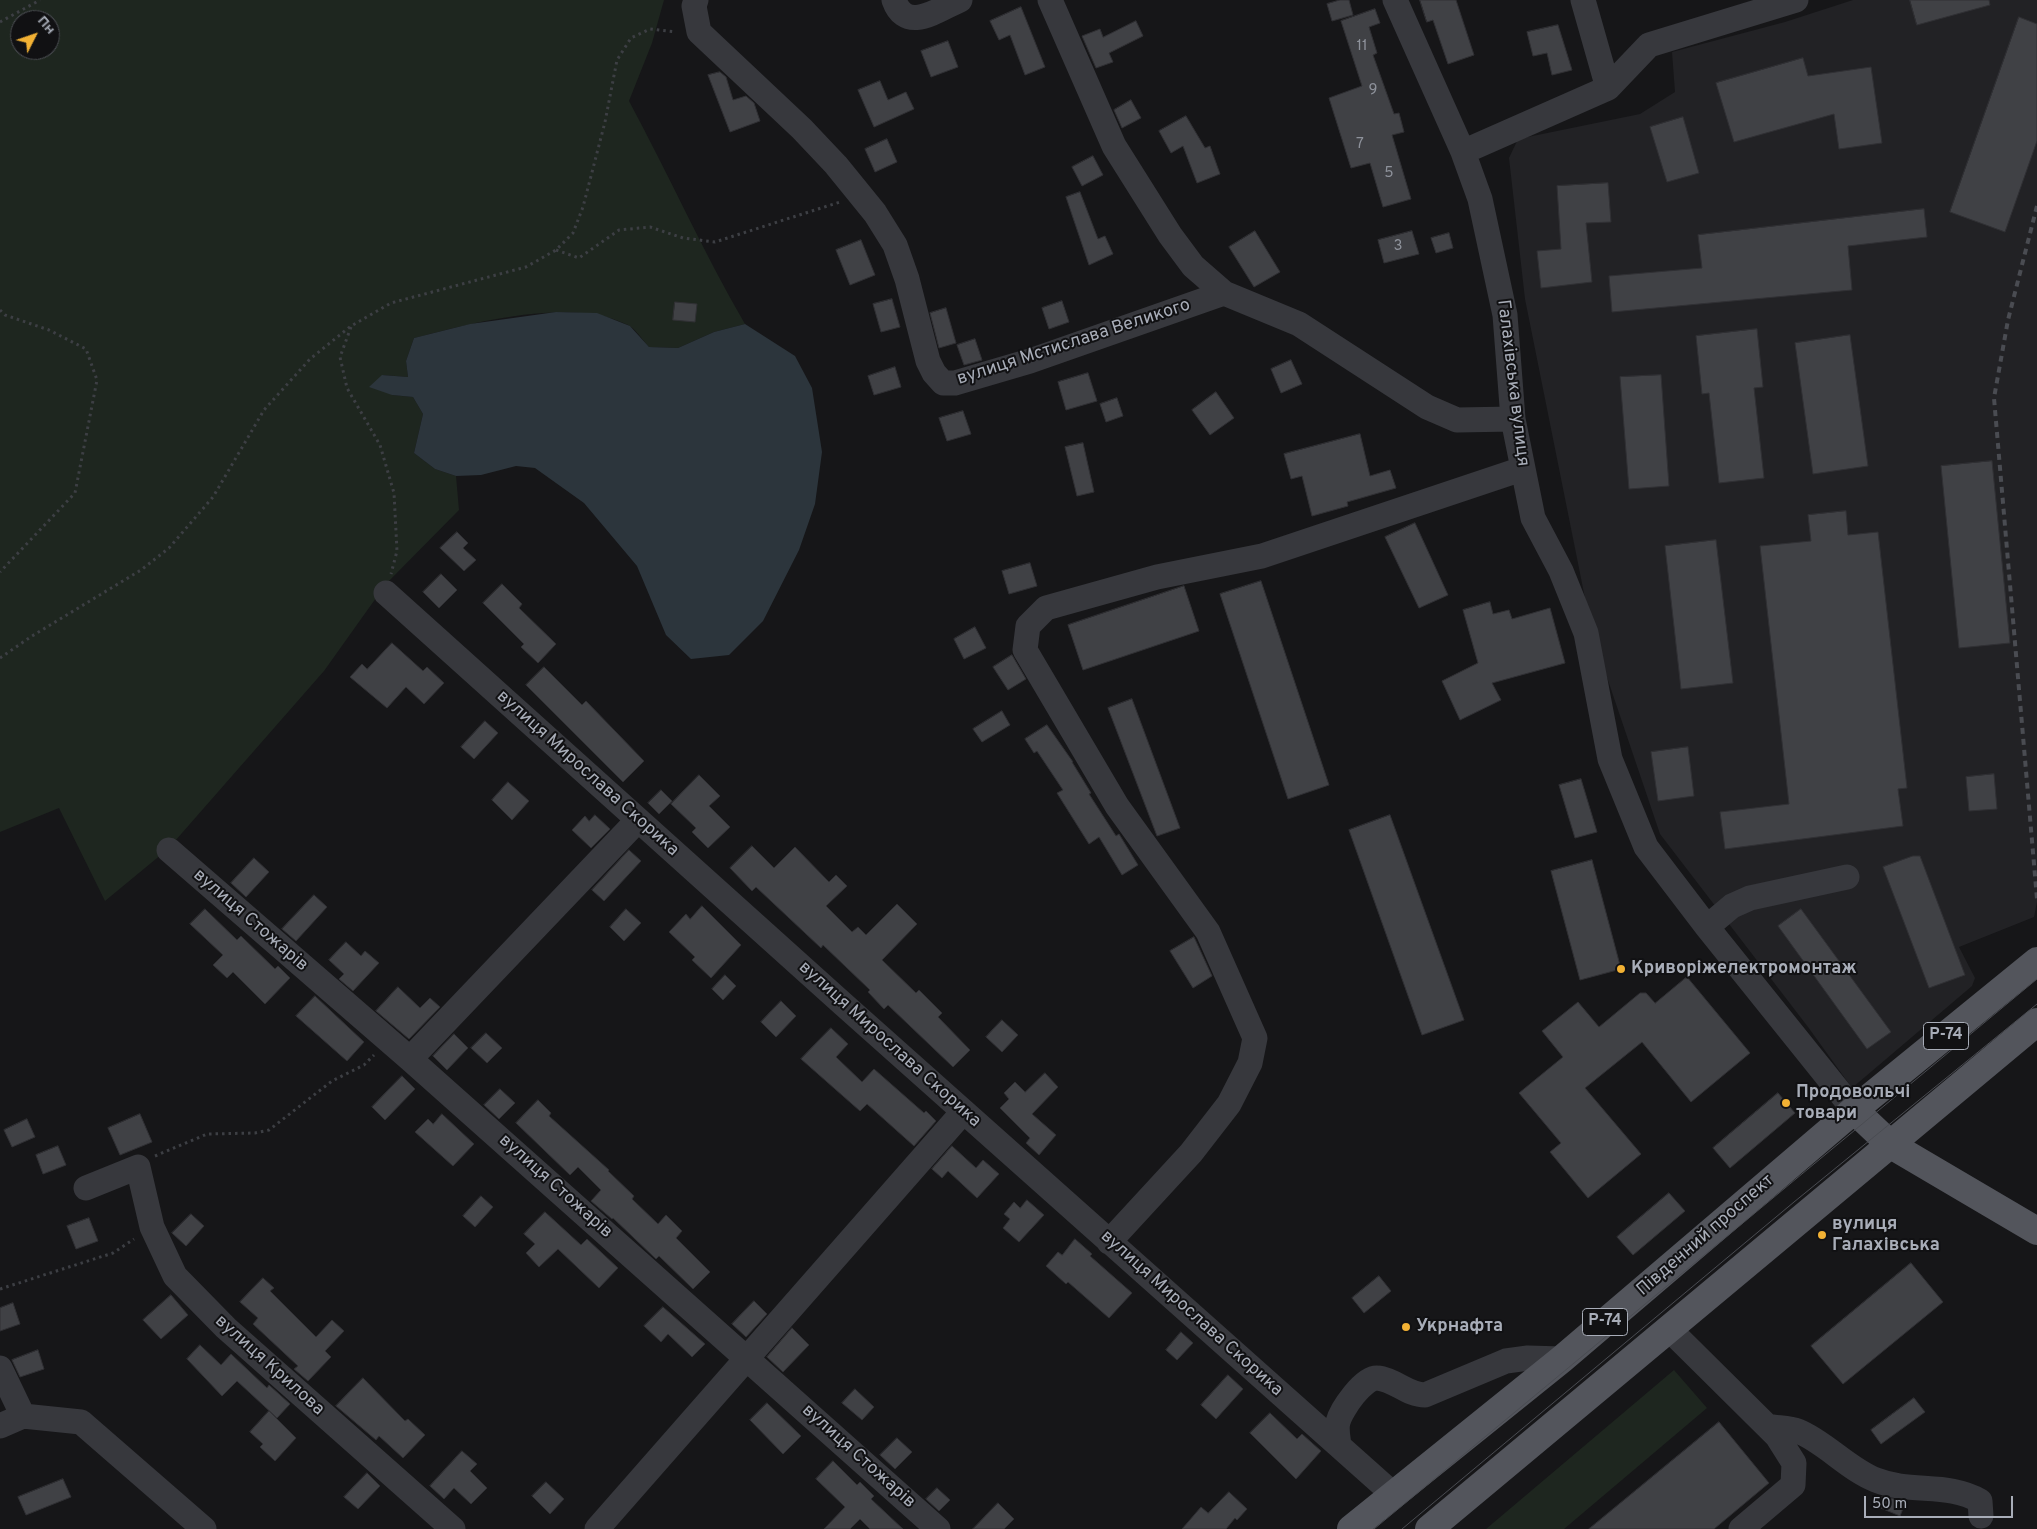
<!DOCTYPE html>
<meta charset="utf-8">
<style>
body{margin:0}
#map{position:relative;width:2037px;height:1529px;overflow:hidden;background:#161618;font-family:Overpass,sans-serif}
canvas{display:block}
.north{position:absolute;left:10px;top:10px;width:50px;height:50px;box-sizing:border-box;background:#111113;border:1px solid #4d4f55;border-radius:50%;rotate:49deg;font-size:14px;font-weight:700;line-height:20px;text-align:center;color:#a8adb8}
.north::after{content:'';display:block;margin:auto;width:18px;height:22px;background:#f2b134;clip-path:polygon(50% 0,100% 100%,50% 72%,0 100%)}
.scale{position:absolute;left:1864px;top:1496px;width:149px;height:22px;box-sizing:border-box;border:2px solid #a8adb8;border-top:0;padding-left:6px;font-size:15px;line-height:18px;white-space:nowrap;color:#a8adb8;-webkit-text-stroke:4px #111113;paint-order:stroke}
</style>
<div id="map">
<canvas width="2037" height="1529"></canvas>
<div class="north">Пн</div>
<div class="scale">50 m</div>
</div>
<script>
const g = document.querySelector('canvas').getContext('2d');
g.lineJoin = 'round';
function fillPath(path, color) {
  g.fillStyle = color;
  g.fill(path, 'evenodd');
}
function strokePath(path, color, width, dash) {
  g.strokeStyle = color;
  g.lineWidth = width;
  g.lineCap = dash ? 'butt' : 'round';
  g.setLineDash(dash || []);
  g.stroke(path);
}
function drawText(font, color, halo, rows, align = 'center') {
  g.font = font + ' Overpass,sans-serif';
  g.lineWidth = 4;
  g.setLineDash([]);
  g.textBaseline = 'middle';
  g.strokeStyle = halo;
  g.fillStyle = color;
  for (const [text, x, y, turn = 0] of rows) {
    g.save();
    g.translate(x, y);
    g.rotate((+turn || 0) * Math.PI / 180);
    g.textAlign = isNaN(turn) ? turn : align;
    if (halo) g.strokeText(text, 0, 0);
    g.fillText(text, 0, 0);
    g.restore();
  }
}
const built = new Path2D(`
 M1853 0H2037V902L2034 917 1959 947 1975 978 1972 986 1852 1088 1808 1027 1660 834 1592 633 1525 299 1509 158 1518 139 1640 114 1675 92 1672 52 1785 22Z`);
const green = new Path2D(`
 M0 0H664L652 43 629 101C669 175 703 252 745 324L714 332 678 348 649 347C643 341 636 329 628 325 572 296 472 323 414 338L406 361 408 377 383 375 392 395 413 397 423 414 414 453 435 469 456 476 459 510 386 584 324 671 168 849 105 901 59 808 0 832ZM20 20H50V50H20Z
 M1674 1370 1707 1408 1564 1529H1486Z`);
const water = new Path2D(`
 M556 312 597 313 630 326 649 347 678 348 714 332 745 324 795 356 812 388 822 452 815 504 799 550 763 621 729 655 691 659 666 635 637 566 584 503 535 468 516 466 481 475 456 476 435 469 414 453 423 414 413 397 392 395 369 387 382 375 408 377 406 361 414 338 470 324Z`);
const building = new Path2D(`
 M1340 0H1349L1353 15 1332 21 1327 4Z
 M1420 0H1456L1474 55 1448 64 1433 20 1427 22Z
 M1910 0H1989L1990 5 1917 25Z
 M1021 7 1045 67 1025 75 1010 35 999 40 990 21Z
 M1375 9 1380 23 1369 27 1377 53 1373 55 1394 114 1399 113 1404 132 1392 135 1411 199 1383 207 1370 163 1351 168 1329 98 1362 86 1341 21Z
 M2019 17 2037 24V141L2005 232 1950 212Z
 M1136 21 1143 36 1109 53 1113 62 1096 68 1082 36 1100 29 1103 37Z
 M1558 25 1572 70 1552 75 1547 53 1533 56 1527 32Z
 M948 41 958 67 931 77 921 51Z
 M1803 58 1808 76 1871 67 1882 143 1839 149 1834 114 1734 142 1716 83Z
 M720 72 726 77 733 100 746 96 754 103 760 121 730 132 708 75Z
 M880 81 888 100 906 92 914 109 874 127 858 90Z
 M1131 100 1141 118 1122 128 1114 110Z
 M1186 116 1205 148 1210 146 1220 174 1197 183 1183 146 1171 153 1159 131Z
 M1683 117 1699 173 1667 182 1650 127Z
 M887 139 897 162 875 172 865 149Z
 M1093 156 1103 175 1082 186 1072 167Z
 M1608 183 1611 222 1586 223 1592 282 1541 288 1537 251 1561 249 1557 186Z
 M1080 192 1098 239 1105 236 1113 254 1089 265 1066 197Z
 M1924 209 1927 237 1848 246 1852 290 1612 312 1609 276 1702 268 1698 235Z
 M1255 231 1280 272 1254 287 1229 247Z
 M1412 231 1419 254 1384 263 1378 240Z
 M1449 233 1453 248 1436 253 1431 238Z
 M861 240 875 275 850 285 836 250Z
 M892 299 900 327 881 332 873 304Z
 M1062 301 1069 322 1049 329 1042 308Z
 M675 302 697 304 695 322 673 320Z
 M946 308 956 343 939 348 930 313Z
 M1757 329 1763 387 1754 388 1764 478 1719 483 1709 393 1702 394 1696 336Z
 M1850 335 1868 466 1813 474 1795 343Z
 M975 339 982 360 964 365 957 345Z
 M1291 360 1302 384 1281 393 1271 369Z
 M895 367 901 387 874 395 868 376Z
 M1088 373 1097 401 1066 410 1058 382Z
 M1661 375 1669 486 1629 489 1620 377Z
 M1216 392 1234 418 1210 435 1192 410Z
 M1117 398 1123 416 1106 422 1100 404Z
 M963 411 971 434 947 441 939 418Z
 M1360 434 1370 476 1390 470 1396 488 1347 502 1348 506 1312 516 1302 476 1291 479 1284 454Z
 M1083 443 1094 492 1077 496 1065 447Z
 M1992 461 2010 643 1959 648 1941 466Z
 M1846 511 1848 535 1878 532 1907 788 1898 789 1903 826 1725 849 1720 812 1789 804 1760 546 1811 541 1808 515Z
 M1415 523 1448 595 1419 608 1385 537Z
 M457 532 468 543 463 548 476 560 464 571 440 548Z
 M1716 540 1733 683 1681 689 1665 546Z
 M1030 563 1037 586 1009 594 1002 571Z
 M441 574 457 590 439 608 423 592Z
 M1261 581 1329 785 1288 799 1220 594Z
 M502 584 522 604 519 608 556 644 538 663 521 647 524 644 483 603Z
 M1184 586 1199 631 1083 670 1068 625Z
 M1490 602 1493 614 1509 610 1512 619 1550 608 1565 663 1492 683 1501 700 1460 720 1442 681 1478 663 1463 610Z
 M975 627 986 648 964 659 954 639Z
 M392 643 423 671 427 667 444 683 424 704 406 687 387 708 350 677 362 664 367 669Z
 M1012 655 1026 679 1008 690 993 667Z
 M544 667 582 705 586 701 644 761 623 782 526 685Z
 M1132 699 1180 828 1157 836 1108 708Z
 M1002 711 1010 725 982 742 973 729Z
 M485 721 498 733 474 759 461 747Z
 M1047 725 1073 762H1072L1091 793 1089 794 1116 836 1119 834 1138 865 1122 875 1099 837 1089 844 1057 793 1063 790 1037 751 1034 753 1025 739Z
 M1688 747 1694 796 1658 801 1651 752Z
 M1994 774 1997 809 1969 811 1966 777Z
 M699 775 720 796 709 806 730 827 708 848 692 832 696 828 671 804Z
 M1581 779 1597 832 1575 838 1559 785Z
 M508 782 529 801 512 820 492 800Z
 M661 790 672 801 659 814 648 803Z
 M595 815 610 829 591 848 572 830 585 816 589 821Z
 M1390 815 1464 1020 1422 1035 1349 830Z
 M752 846 774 868 795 847 829 882 836 875 847 886 826 906 852 932 858 927 866 935 897 904 917 924 882 960 916 993 919 990 942 1013 938 1017 970 1050 953 1067 888 1005 884 1009 868 992 870 990 823 945 821 948 756 887 752 891 730 868Z
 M629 850 641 861 604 901 592 890Z
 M1913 856H1920L1965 975 1929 988 1883 867Z
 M254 858 269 872 246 897 231 883Z
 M1592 860 1621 969 1580 980 1551 871Z
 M314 895 327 907 296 941 282 929Z
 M702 906 741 945 711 978 692 960 695 957 669 932 686 914 690 919Z
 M205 909 237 940 241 936 275 969 278 966 290 978 265 1004 233 972 227 978 213 965 223 955 190 924Z
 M626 909 641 923 624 941 610 927Z
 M1801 909 1891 1032 1867 1049 1778 926Z
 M1194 937 1212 976 1193 988 1170 951Z
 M346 942 361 956 365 951 379 963 353 991 339 979 344 974 329 960Z
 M725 975 736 986 723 1000 712 989Z
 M1687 977 1750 1053 1691 1102 1642 1042 1585 1088 1641 1154 1588 1198 1550 1152 1561 1143 1519 1093 1563 1057 1542 1031 1578 1002 1599 1027 1640 993H1646L1655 1003Z
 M398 987 420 1008 430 998 440 1007 409 1039 376 1011Z
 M315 996 364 1042 347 1061 296 1016Z
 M781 1001 796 1016 776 1037 761 1022Z
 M1002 1020 1018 1035 1002 1052 986 1037Z
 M831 1028 848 1044 836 1057 862 1082 874 1069 924 1113 926 1111 936 1121 914 1146 867 1104 860 1111 801 1059Z
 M486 1033 502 1048 487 1063 471 1048Z
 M454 1034 468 1048 447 1070 433 1056Z
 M1045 1073 1058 1087 1032 1114 1056 1135 1039 1155 1026 1143 1030 1138 1000 1108 1009 1099 1004 1093 1015 1082 1025 1092Z
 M402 1076 415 1089 385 1120 372 1107Z
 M500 1089 515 1103 499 1119 484 1105Z
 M1778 1093 1795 1113 1730 1168 1713 1148Z
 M538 1100 551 1113 549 1116 609 1170 608 1171 634 1196 632 1199 658 1224 666 1215 682 1231 676 1238 710 1272 693 1289 659 1256 656 1259 613 1218 612 1219 591 1201 601 1190 578 1167 570 1175 516 1123Z
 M140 1114 152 1142 120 1155 108 1128Z
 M442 1114 474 1144 453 1166 415 1132 428 1119 433 1124Z
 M27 1119 35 1137 12 1147 4 1130Z
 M58 1146 66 1165 43 1174 36 1155Z
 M952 1146 976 1168 983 1160 999 1174 977 1198 948 1171 942 1178 932 1169Z
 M1669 1193 1685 1211 1633 1255 1617 1237Z
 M481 1196 493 1207 475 1227 463 1216Z
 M1027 1200 1044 1215 1019 1242 1003 1228 1010 1219 1004 1214 1014 1202 1020 1208Z
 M545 1212 581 1245 587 1239 618 1268 599 1288 558 1249 539 1267 526 1253 535 1244 524 1234Z
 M191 1214 204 1226 186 1246 172 1233Z
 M89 1218 98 1241 76 1249 67 1226Z
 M1075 1239 1092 1254 1090 1256 1132 1293 1109 1318 1068 1282 1066 1284 1046 1266 1058 1252 1062 1255Z
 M1911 1263 1943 1302 1843 1384 1811 1346Z
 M1379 1276 1391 1291 1364 1313 1352 1298Z
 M263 1278 274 1288 270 1291 316 1337 332 1320 344 1331 325 1351 331 1357 308 1381 294 1369 298 1366 253 1324 258 1318 240 1302Z
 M171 1295 188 1315 161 1339 143 1320Z
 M754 1301 767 1314 746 1337 732 1324Z
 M13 1303 20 1324 0 1331V1308Z
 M663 1307 705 1344 692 1357 668 1334 661 1342 644 1326Z
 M792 1328 809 1345 783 1372 767 1357Z
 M1181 1332 1193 1343 1177 1360 1166 1350Z
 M200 1345 221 1365 231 1354 267 1388 269 1385 290 1404 277 1418 237 1381 222 1396 187 1359Z
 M38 1350 44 1369 20 1377 12 1360Z
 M1228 1375 1243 1389 1216 1419 1201 1405Z
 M363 1378 405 1421 408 1419 425 1435 403 1458 379 1436 376 1440 336 1406Z
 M855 1389 874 1407 862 1420 842 1403Z
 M1914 1398 1925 1412 1881 1444 1871 1430Z
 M767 1403 801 1436 783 1454 750 1420Z
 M269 1411 296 1438 275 1461 260 1447 263 1444 250 1432Z
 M1270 1413 1297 1439 1302 1434 1321 1451 1296 1479 1250 1433Z
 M1719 1422 1769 1483 1714 1529H1589Z
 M897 1438 912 1452 895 1469 880 1455Z
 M462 1451 477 1464 470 1471 487 1488 471 1504 454 1488 444 1499 430 1486Z
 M833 1461 857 1485 860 1482 874 1496 871 1499 903 1529H870L860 1519 850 1529H824L845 1507 816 1479Z
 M367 1473 380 1486 358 1509 344 1497Z
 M63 1479 71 1497 26 1515 18 1497Z
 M546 1482 564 1499 550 1514 532 1496Z
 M937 1488 950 1500 939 1511 926 1499Z
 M1229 1492 1247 1509 1237 1520 1235 1518 1226 1529H1182L1201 1507 1208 1513Z
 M1880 1496 1906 1501 1900 1516 1876 1506Z
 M998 1503 1014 1519 1004 1529H973Z`);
const path = new Path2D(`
 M0 22 40 0
 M556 250 579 258 619 230 650 227 683 238 715 242 840 202
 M0 310 5 315 49 330 86 349 97 380 75 493 0 572
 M351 327 340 357 347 388 380 445 394 493 397 551 391 574
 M0 658 32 636 141 570 169 548 213 497 264 410 310 359 351 326 391 303 526 267 556 250 573 233 583 207 605 122 617 60 631 38 650 29 676 32
 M155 1156 207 1134 255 1133 269 1130 332 1081 364 1065 374 1055
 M0 1289 113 1253 134 1239`);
const minor = new Path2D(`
 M696 0 694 6 699 32 802 129 836 165 875 213 895 245 907 279 928 361 934 373 943 383H955L1030 361 1224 293
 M894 0C906 34 937 10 960 0
 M1050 0 1114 146 1170 235 1193 266 1224 293 1299 324 1427 407 1457 420 1513 419
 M1395 0 1463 152 1480 199 1505 315 1513 419 1533 518 1561 571 1586 633 1610 759 1646 847 1707 927 1854 1110
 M1583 0 1608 88
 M1463 152 1608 88 1649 45 1796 0
 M386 593 843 1004 1393 1494
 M169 850 410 1059 938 1529
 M1707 927 1732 906 1750 898 1847 877
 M410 1059 638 820
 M86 1188 138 1167 152 1227 175 1276 226 1328 453 1529
 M1109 1242 1191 1153 1229 1104 1250 1063 1255 1038 1208 932 1117 806 1025 650 1028 626 1046 608 1157 577 1262 556 1522 469
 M1669 1329 1777 1436 1794 1463 1793 1485 1741 1529
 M0 1368 23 1416
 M23 1416 81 1422 204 1529
 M0 1426 23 1416
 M1767 1426C1777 1428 1789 1428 1798 1431 1825 1442 1848 1469 1876 1480 1911 1494 1948 1482 1980 1501L1981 1516
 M1339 1445C1338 1437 1336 1429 1338 1422 1341 1410 1364 1376 1378 1378 1395 1380 1408 1395 1425 1395L1506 1361 1528 1358 1562 1359
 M597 1529 963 1112`);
const major = new Path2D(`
 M1854 1110 1891 1145 2037 1231
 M1351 1529 1562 1359 1854 1110 2037 961
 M1429 1529 2037 1022`);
const tram = new Path2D(`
 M1374 1529 2037 979
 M1402 1529 1794 1202 2037 1004`);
const rail = new Path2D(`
 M2037 206 2008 320 1994 398 2037 899`);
const markers = [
 [1621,969,5,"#f2b134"],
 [1786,1103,5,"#f2b134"],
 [1822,1235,5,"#f2b134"],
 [1406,1327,5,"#f2b134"]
];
const numberNames = [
 ["11",1362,47],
 ["9",1373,91],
 ["7",1360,145],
 ["5",1389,174],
 ["3",1398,247]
];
const shields = [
 [1946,1036,45],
 [1605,1322,45]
];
const shieldNames = [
 ["Р-74",1946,1036],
 ["Р-74",1605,1322]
];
const streetNames = [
 ["вулиця Мстислава Великого",1074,343,-18],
 ["Галахівська вулиця",1512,383,83],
 ["вулиця Мирослава Скорика",587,774,42],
 ["вулиця Стожарів",250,921,41],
 ["вулиця Мирослава Скорика",889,1045,42],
 ["вулиця Стожарів",555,1187,42],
 ["Південний проспект",1706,1236,-41],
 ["вулиця Мирослава Скорика",1191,1314,42],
 ["вулиця Крилова",269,1366,42],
 ["вулиця Стожарів",858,1457,42]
];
const poiNames = [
 ["Криворіжелектромонтаж",1631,969],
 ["Продовольчі",1796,1093],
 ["товари",1796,1114],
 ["вулиця",1832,1225],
 ["Галахівська",1832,1246],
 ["Укрнафта",1416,1327]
];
fillPath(built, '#222225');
fillPath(green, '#1e261f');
fillPath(water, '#2c353c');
fillPath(building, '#404145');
strokePath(building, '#303034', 1);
strokePath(path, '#3d3f44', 3, [2.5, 4]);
strokePath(minor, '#37383d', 25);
strokePath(major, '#53555c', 28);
strokePath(tram, '#4a4c52', 1);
strokePath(rail, '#4a4c52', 4, [6, 5]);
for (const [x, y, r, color] of markers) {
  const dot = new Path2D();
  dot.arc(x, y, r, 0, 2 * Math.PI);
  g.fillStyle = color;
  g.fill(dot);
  strokePath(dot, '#111113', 2);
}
drawText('15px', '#8e929b', null, numberNames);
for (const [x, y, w] of shields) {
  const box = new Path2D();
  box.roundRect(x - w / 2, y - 13.5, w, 27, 4);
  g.fillStyle = '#111113';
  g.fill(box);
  strokePath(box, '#a8adb8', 1);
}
drawText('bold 16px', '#a8adb8', null, shieldNames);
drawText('18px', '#a8adb8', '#111113', streetNames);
drawText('bold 18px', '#a8adb8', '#111113', poiNames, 'left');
</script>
